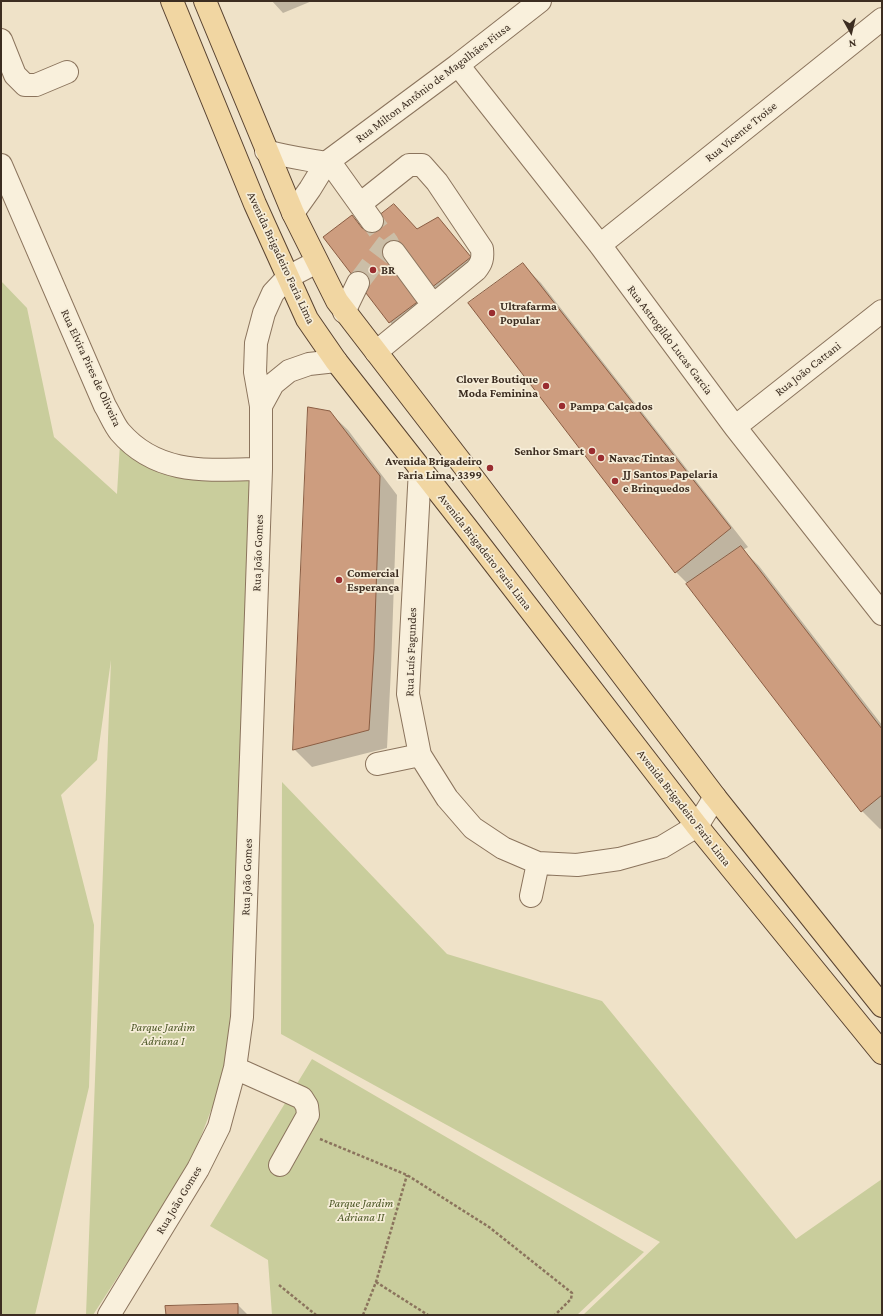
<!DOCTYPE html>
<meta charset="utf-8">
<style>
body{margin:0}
#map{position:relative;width:883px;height:1316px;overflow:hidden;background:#efe2c8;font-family:"Crimson Pro",serif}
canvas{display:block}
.frame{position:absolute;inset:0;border:2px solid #3c2d21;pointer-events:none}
.north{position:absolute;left:831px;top:12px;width:40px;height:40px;-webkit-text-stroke:3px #f6edd8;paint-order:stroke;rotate:172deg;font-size:11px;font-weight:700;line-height:16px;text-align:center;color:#3c2d21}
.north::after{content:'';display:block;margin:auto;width:14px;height:18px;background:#3c2d21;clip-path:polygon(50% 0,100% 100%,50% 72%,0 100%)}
</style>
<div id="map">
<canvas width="883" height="1316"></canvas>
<div class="frame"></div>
<div class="north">N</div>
</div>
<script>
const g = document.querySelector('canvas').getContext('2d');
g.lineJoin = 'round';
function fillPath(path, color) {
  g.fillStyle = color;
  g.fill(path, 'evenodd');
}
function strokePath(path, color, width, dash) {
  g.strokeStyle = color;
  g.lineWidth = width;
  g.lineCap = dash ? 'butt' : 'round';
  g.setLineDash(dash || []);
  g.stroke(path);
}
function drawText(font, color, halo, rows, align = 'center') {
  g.font = font + ' "Crimson Pro",serif';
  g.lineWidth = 3.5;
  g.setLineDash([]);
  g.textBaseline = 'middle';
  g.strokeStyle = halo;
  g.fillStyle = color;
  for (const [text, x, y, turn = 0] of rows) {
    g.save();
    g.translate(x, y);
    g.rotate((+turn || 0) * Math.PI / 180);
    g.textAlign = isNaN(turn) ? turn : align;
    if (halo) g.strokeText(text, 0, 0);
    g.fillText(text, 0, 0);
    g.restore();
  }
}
const green = new Path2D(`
 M1 281 27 308 54 437 117 494 120 443 251 479 228 1066 190 1165 93 1315H86L111 660 97 760 61 795 94 925 89 1087 35 1315H1Z
 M282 782 447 954 602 1001 796 1239 882 1179V1315H583L660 1242 281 1034Z
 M312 1059 644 1252 577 1315H272L268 1260 210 1226Z`);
const shadow = new Path2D(`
 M272 1H312L283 13Z
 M443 223 474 262 394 327 324 237 363 229 417 230Z
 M523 265 541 283 748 547 743 550 759 566 882 725V828L880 829 862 811 688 584 676 572Z
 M329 412 348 430 397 495 391 669 387 748 312 767 294 749Z
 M238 1305 248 1315H167Z`);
const building = new Path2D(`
 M394 204 417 229 438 217 471 257 431 288 420 300 389 323 323 237 352 215 362 228Z
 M523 263 731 528 675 573 468 303Z
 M308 407 330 411 380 476 374 650 369 730 293 750Z
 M741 546 882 729V795L861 812 686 584Z
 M238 1304V1315H166L165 1306Z`);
const minorTunnel = new Path2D(`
 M358 283 388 243 372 221`);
const path = new Path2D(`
 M320 1139 407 1175 489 1227 572 1293 571 1299 555 1315
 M376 1282 428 1315
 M279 1285 316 1315
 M363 1315 376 1282 407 1175`);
const minor = new Path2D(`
 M1 40 15 75 25 85H36L67 72
 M458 65 600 245 735 427 882 614
 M266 151C287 157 305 159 326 163
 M329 161 372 221
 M1 165 105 406C110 414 114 425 120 432 158 476 209 470 261 469
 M360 204 409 165H422L437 182 482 249C483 258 482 263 476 270L376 352
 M293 213 310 189 326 163 458 65 540 1
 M600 245 882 19
 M394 252 433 305
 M344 312 358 283
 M261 406 273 384 289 371 309 364 336 361
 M735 427 882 311
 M420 469 408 694 420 755 447 798 473 828 503 848 538 863 577 865 619 859 662 847 697 826 715 797
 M377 764 420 755
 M531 896 538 863
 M235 1068 302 1098 307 1106 308 1115 280 1165
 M109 1315 198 1169 219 1127 235 1068 242 1017 261 469V406L255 372 256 343 264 313 273 293 288 277 317 262`);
const major = new Path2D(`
 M172 1 255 204 307 319 336 361 467 528 697 826 882 1053
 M205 1 293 213 337 301 477 483 715 797 882 1006`);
const markers = [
 [373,270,4,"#9a2d30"],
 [492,313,4,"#9a2d30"],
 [546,386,4,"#9a2d30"],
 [562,406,4,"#9a2d30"],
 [592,451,4,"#9a2d30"],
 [601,458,4,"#9a2d30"],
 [490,468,4,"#9a2d30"],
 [615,481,4,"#9a2d30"],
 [339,580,4,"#9a2d30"]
];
const streetNames = [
 ["Rua Milton Antônio de Magalhães Fiusa",433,83,-37],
 ["Rua Vicente Troise",741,132,-39],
 ["Avenida Brigadeiro Faria Lima",281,258,65],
 ["Rua Astrogildo Lucas Garcia",670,340,53],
 ["Rua Elvira Pires de Oliveira",91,368,65],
 ["Rua João Cattani",808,369,-38],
 ["Avenida Brigadeiro Faria Lima",485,552,52],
 ["Rua João Gomes",258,553,-88],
 ["Rua Luís Fagundes",411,652,-88],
 ["Avenida Brigadeiro Faria Lima",684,808,52],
 ["Rua João Gomes",247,877,-88],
 ["Rua João Gomes",179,1200,-59]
];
const poiNames = [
 ["BR",381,270],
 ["Ultrafarma",500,306],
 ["Popular",500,320],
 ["Clover Boutique",538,379,"right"],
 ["Moda Feminina",538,393,"right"],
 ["Pampa Calçados",570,406],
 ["Senhor Smart",584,451,"right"],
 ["Navac Tintas",609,458],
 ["Avenida Brigadeiro",482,461,"right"],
 ["Faria Lima, 3399",482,475,"right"],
 ["JJ Santos Papelaria",623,474],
 ["e Brinquedos",623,488],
 ["Comercial",347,573],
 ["Esperança",347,587]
];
const parkNames = [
 ["Parque Jardim",163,1027],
 ["Adriana I",163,1041],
 ["Parque Jardim",361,1203],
 ["Adriana II",361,1217]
];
fillPath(green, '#c9cd9c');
fillPath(shadow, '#0003');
fillPath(building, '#cd9d7f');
strokePath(building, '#8a5d43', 1);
strokePath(minorTunnel, '#cbbea7', 22, [22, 11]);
strokePath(minor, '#8b745d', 24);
strokePath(major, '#594331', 24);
strokePath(path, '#8b745d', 2.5, [3, 2]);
strokePath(minor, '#f9f0dc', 22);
strokePath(major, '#f1d6a2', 22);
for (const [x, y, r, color] of markers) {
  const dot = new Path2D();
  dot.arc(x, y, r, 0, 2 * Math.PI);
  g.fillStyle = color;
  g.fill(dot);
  strokePath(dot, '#f6edd8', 1.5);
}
drawText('12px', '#3c2d21', '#f6edd8', streetNames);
drawText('bold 12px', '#3c2d21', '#f6edd8', poiNames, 'left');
drawText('italic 12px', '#4d5827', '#f6edd8', parkNames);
</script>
